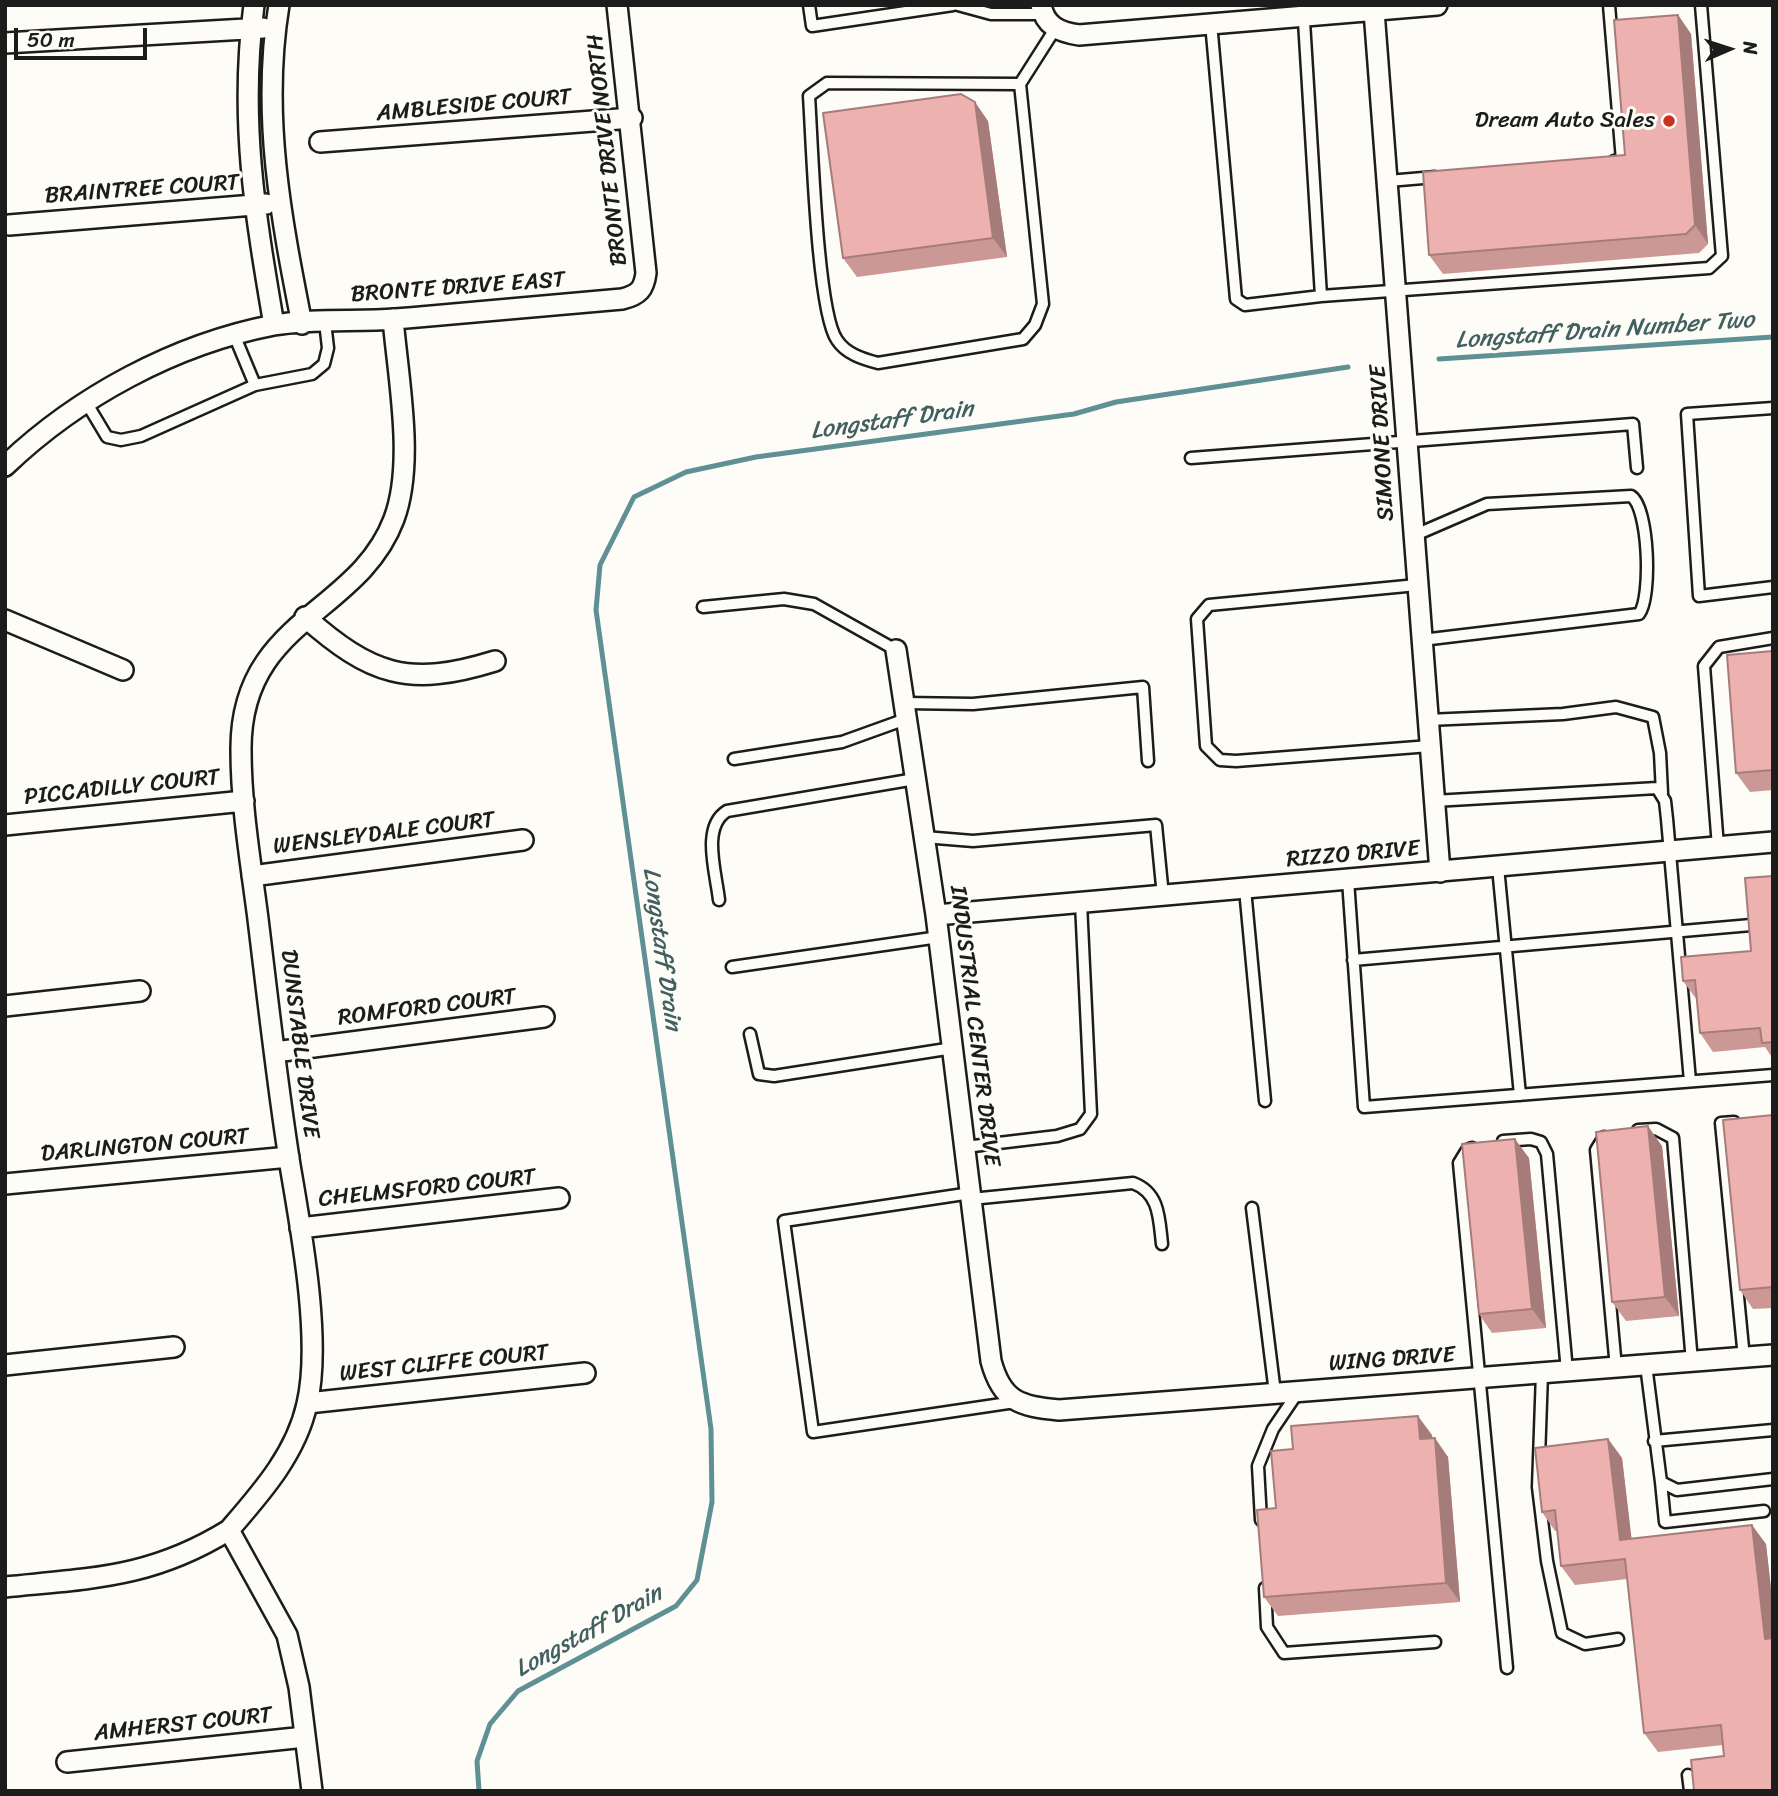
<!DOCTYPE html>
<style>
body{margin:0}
#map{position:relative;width:1778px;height:1796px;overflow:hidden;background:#fdfcf7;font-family:Sriracha,sans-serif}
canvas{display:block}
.frame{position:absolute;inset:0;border:7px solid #1c1c1c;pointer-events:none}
.north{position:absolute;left:1694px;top:14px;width:70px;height:70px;-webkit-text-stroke:5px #fdfcf7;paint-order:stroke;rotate:87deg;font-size:19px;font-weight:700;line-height:28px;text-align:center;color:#1c1c1c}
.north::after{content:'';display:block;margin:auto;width:24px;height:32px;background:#1c1c1c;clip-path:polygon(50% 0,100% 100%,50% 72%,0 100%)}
.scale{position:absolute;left:14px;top:28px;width:133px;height:32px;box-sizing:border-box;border:4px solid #1c1c1c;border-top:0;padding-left:9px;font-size:21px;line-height:24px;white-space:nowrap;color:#1c1c1c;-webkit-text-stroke:5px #fdfcf7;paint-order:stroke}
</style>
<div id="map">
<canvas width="1778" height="1796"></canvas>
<div class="frame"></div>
<div class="north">N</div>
<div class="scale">50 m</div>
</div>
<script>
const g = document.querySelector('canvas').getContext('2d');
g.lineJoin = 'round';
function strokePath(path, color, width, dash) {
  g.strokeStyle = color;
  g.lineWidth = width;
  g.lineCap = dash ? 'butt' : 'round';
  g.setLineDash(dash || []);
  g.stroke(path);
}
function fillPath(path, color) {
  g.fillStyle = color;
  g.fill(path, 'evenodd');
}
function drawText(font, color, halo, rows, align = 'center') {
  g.font = font + ' Sriracha,sans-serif';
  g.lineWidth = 6;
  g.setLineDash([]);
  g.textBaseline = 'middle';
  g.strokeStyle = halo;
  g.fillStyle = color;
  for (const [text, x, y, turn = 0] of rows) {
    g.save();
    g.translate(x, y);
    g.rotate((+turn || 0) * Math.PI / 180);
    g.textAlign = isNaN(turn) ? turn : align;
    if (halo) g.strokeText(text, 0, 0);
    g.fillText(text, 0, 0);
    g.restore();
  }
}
const stream = new Path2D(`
 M1439 359 1773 337
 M479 1791 477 1761 490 1724 518 1691 676 1606 697 1580 712 1502 711 1429 596 610 600 565 634 497 686 472 756 457 1074 414 1116 402 1348 367`);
const lane = new Path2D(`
 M809 5 812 26 953 5
 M958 5 991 14H1043
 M1303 5 1321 296
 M1609 5 1622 160 1614 161
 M1211 23 1236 299 1245 305 1321 296 1709 268 1722 256 1701 5
 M1020 84 827 83 809 96C812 140 817 312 837 340 846 354 863 359 878 363L1023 339 1035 325 1043 304 1020 84 1055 29
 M1388 181 1435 177
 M235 337 255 385
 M86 402 107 437 121 440 141 436 255 385 312 374 324 364 328 348 325 322
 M1773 408 1687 414 1699 596 1773 587
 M1191 458 1633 424 1637 468
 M1413 536 1487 504 1631 496C1649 507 1652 598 1639 614L1422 640
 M1417 585 1209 605 1197 619 1206 746 1220 760 1236 761 1430 746
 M703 607 784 599 814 604 896 650
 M904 703 973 704 1143 687 1148 761
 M1428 720 1563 714 1616 707 1653 717 1660 753 1662 793
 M734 759 842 742 906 719
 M1434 801 1657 788 1665 801 1667 819 1690 1081
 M924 837 973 841 1156 825 1163 896
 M1718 847 1704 666 1719 647 1773 638
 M1498 867 1520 1095
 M1348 880 1364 1107 1773 1075
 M1245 889 1265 1101
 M719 900C716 872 701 827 727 811L915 779
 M1353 960 1751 925
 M732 967 939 937
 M750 1034 759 1074 774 1076 953 1048
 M1734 1122 1721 1123 1744 1358
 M1638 1130 1656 1129 1673 1138 1692 1362
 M1604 1137 1596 1150 1616 1368
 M1503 1141 1531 1139 1541 1142 1547 1154 1567 1371
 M965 1147 1057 1136 1080 1129 1091 1114 1081 903
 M1472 1148 1467 1150 1459 1163 1507 1668
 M971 1193 784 1221 813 1432 1015 1402
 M971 1199 1133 1183C1160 1193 1159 1219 1162 1244
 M1252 1208 1275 1393
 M1646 1365 1661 1482 1677 1490 1773 1479
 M1542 1373 1538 1487 1547 1561 1562 1633 1585 1644 1618 1639
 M1654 1441 1773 1430
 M1661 1482 1665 1522 1764 1511
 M1261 1520 1258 1466 1273 1429 1298 1392
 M1265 1588 1267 1627 1284 1653 1435 1642
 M1688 1775 1690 1791`);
const street = new Path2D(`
 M254 5C239 119 255 214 274 325
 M279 5C261 114 281 218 302 324
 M1041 5C1045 26 1059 32 1079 35L1437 5
 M1374 11 1440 872
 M5 43 263 28
 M320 142 632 118
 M9 225 266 204
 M5 466C77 397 175 344 274 325 313 318 356 322 395 319 471 313 547 306 622 299 639 295 644 289 646 273L617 5
 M305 617C371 675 408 688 495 661
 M5 620 123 670
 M896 650 936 915 991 1361C1002 1402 1020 1406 1059 1410L1773 1355
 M5 825 244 801
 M252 876 523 840
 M936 915 1773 842
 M5 1006 140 991
 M275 1052 544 1017
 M5 1184 289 1157
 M300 1228 559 1198
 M5 1365 174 1347
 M308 1403 585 1373
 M5 1587C93 1578 151 1578 229 1530
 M67 1762 305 1737
 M312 1791 299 1687 287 1635 229 1530C261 1493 296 1454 307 1404 322 1341 301 1230 290 1165 277 1083 268 1001 258 919 251 864 241 807 241 750 240 619 358 615 394 519 415 463 398 378 393 319`);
const wall = new Path2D(`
 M1678 15 1691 34 1708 244 1699 253 1443 274 1429 255 1625 155Z
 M988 121 1007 257 857 277 843 258Z
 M1773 651V790L1750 792 1736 773Z
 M1773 876V1059L1765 1047 1713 1052 1700 1033 1697 1000 1683 981 1751 951Z
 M1773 1115V1308L1753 1309 1740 1290Z
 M1662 1146 1679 1316 1626 1321 1612 1302Z
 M1529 1158 1546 1328 1492 1333 1479 1314Z
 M1432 1435V1438L1448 1457 1460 1602 1278 1616 1264 1597 1276 1508 1293 1449Z
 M1608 1439 1622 1458 1631 1538 1766 1544 1773 1607V1791L1724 1756 1723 1745 1658 1752 1644 1733 1627 1579 1575 1585 1561 1566 1557 1531H1555L1542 1512Z`);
const shadedWall = new Path2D(`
 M1678 15 1691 34 1708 244 1695 225Z
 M975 102 988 121 1007 257 993 238Z
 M1648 1126 1662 1146 1679 1316 1665 1297Z
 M1515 1139 1529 1158 1546 1328 1532 1309Z
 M1418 1416 1432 1435 1434 1458 1420 1439Z
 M1435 1438 1448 1457 1460 1602 1446 1583Z
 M1608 1439 1622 1458 1634 1559 1620 1540Z
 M1752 1525 1766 1544 1773 1607V1650L1765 1639Z`);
const building = new Path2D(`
 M1678 15 1695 225 1686 234 1429 255 1423 172 1625 155 1614 20Z
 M961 94 975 102 993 238 843 258 823 113Z
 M1773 651V770L1736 773 1727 655Z
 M1773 876V1042L1762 1043 1760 1028 1700 1033 1695 980 1683 981 1681 957 1751 951 1745 878Z
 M1773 1115V1287L1740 1290 1723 1120Z
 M1648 1126 1665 1297 1612 1302 1596 1132Z
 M1515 1139 1532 1309 1479 1314 1462 1144Z
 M1418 1416 1420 1439 1435 1438 1446 1583 1264 1597 1257 1510 1276 1508 1271 1451 1293 1449 1291 1426Z
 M1608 1439 1620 1540 1752 1525 1765 1639 1773 1638V1791H1694L1691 1760 1724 1756 1721 1725 1644 1733 1625 1559 1561 1566 1555 1510 1542 1512 1535 1448Z`);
const markers = [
 [1669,121,7,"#c8321e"]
];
const streetNames = [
 ["AMBLESIDE COURT",474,106,-5],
 ["BRONTE DRIVE NORTH",608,150,-96],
 ["BRAINTREE COURT",142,190,-4],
 ["BRONTE DRIVE EAST",458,288,-4],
 ["SIMONE DRIVE",1383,443,-93],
 ["PICCADILLY COURT",122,788,-6],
 ["WENSLEYDALE COURT",384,834,-7],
 ["RIZZO DRIVE",1353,855,-5],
 ["ROMFORD COURT",427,1008,-7],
 ["INDUSTRIAL CENTER DRIVE",974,1026,83],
 ["DUNSTABLE DRIVE",299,1044,83],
 ["DARLINGTON COURT",145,1146,-5],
 ["CHELMSFORD COURT",427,1189,-6],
 ["WING DRIVE",1392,1360,-4],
 ["WEST CLIFFE COURT",444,1364,-6],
 ["AMHERST COURT",183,1725,-6]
];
const poiNames = [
 ["Dream Auto Sales",1655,121]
];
const waterNames = [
 ["Longstaff Drain Number Two",1605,331,-4],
 ["Longstaff Drain",892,421,-8],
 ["Longstaff Drain",661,949,82],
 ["Longstaff Drain",589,1632,-29]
];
strokePath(stream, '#5f9093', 5);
strokePath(lane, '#1c1c1c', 15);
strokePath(street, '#1c1c1c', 24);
strokePath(lane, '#fdfcf7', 10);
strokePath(street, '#fdfcf7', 19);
fillPath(wall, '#cc9896');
fillPath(shadedWall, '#a67c7a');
fillPath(building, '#edb1af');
strokePath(building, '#a67c7a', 2);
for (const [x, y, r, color] of markers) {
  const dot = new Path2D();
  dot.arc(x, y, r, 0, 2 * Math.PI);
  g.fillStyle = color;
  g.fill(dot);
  strokePath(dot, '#fdfcf7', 2.5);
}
drawText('23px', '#1c1c1c', '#fdfcf7', streetNames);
drawText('23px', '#1c1c1c', '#fdfcf7', poiNames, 'right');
drawText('italic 24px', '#436061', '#fdfcf7', waterNames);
</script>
